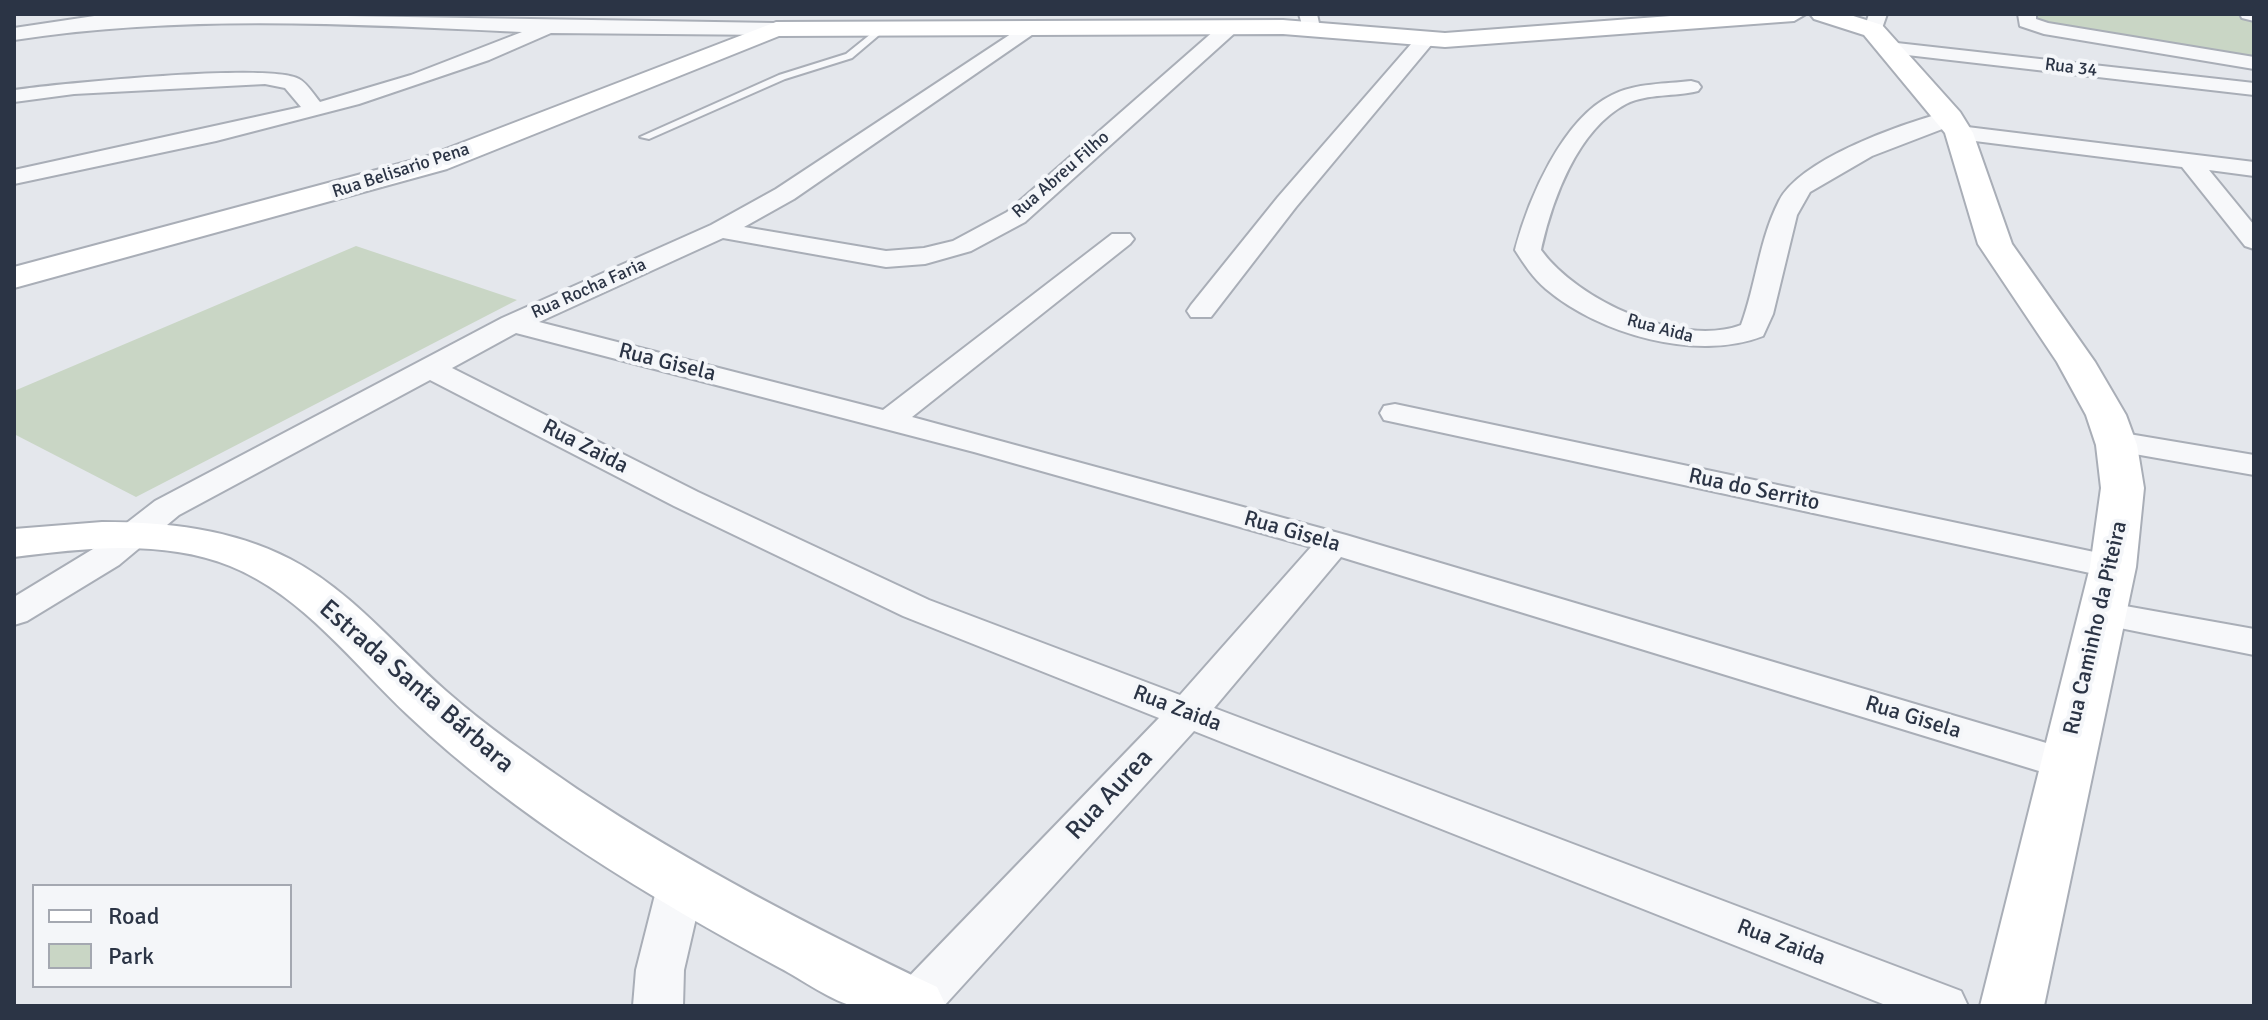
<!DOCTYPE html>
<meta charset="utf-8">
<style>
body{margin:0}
#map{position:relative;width:2268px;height:1020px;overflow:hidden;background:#e4e7ec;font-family:Signika,sans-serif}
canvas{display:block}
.frame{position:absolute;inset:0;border:16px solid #2b3445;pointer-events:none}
.legend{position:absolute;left:32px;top:884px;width:260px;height:104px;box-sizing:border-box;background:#f4f6f9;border:2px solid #a4a8b1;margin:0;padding:10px 14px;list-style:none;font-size:24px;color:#2b3445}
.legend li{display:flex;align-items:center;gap:16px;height:40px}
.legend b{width:40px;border:2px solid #a4a8b1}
</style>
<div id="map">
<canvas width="2268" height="1020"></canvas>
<div class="frame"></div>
<ul class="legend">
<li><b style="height:10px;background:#fff"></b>Road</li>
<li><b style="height:22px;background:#c9d6c5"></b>Park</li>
</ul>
</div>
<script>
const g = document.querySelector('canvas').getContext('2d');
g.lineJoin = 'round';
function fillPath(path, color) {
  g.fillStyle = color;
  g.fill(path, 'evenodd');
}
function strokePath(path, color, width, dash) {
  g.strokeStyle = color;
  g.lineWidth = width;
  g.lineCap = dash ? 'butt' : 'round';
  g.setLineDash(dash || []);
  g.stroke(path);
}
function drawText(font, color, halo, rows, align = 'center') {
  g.font = font + ' Signika,sans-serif';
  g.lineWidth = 8;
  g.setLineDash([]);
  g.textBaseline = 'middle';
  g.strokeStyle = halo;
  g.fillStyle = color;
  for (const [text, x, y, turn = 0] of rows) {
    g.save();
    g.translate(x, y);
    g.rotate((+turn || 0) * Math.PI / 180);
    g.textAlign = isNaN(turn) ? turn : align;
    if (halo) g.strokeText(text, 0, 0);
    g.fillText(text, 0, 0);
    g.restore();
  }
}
const green = new Path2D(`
 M2023 14H2225L2254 18V64L2019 27Z
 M356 246 517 300 136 497 14 434V391Z`);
const lane = new Path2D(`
 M882 25 886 28 885 30 852 58 785 79 649 139 640 137 779 75 846 54Z`);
const street = new Path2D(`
 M223 14 776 23 785 29 776 35 551 33 489 60 359 104 216 141 14 184V170L301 107 285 88 265 84 74 94 14 102V90C57 84 271 62 299 79 307 83 314 95 320 102L411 75 522 32C353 24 182 14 14 40V28L101 15Z
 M1299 14H1317L1320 28 1318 32H1304Z
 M1869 14H1887L1880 34 1873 36 1864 30Z
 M2018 14H2036V19L2048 23 2254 57V69L2044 34 2020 26Z
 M2240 14H2254V21L2242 18Z
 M1230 21 1237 23V31L1025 222 971 251 925 264 886 267 723 238 539 322 883 410 1112 234H1130L1134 239 1130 244 912 417 1346 535 2080 753 2086 764 2080 775 2065 779 1341 557 1214 708 1961 991 1968 1006H1888L1194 731 944 1006H888L895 991 1159 718 903 616 674 506 430 380 179 515 119 565 27 621 14 625V597L93 549 155 501 502 318 711 225 776 189 1026 24 1033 22 1042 28 794 199 744 227 886 251 924 248 953 241 1007 212 1223 23ZM516 333 974 452 1311 547 1180 695 929 600 698 492 452 368Z
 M1425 34 1435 40 1432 44 1296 207 1211 317H1191L1187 311 1191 305 1278 197 1418 36Z
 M1888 42 2254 83V95L1881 52 1878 48 1881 44Z
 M1691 81 1698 83 1701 87 1698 91C1675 97 1648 93 1626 104 1577 130 1552 200 1541 250 1577 300 1680 348 1741 325 1756 285 1759 240 1779 201 1801 158 1904 123 1950 111L1961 118 1958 123 1872 156 1810 192 1797 215 1773 314 1763 336C1697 362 1599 334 1546 289 1533 278 1524 264 1515 250 1528 200 1562 119 1612 95 1636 83 1665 84 1691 81Z
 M1959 126 2254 162V176L2209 170 2254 225V249L2245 246 2182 167 1951 138 1948 133Z
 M1395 404 2113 556 2126 559 2131 567 2126 575 2113 578 1384 420 1380 413 1384 406Z
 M2117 432 2254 455V475L2106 449 2101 442 2106 435Z
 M2103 602 2254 629V655L2090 622 2084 614 2090 606Z
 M682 861 698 866 705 879 684 970 683 1006H633L636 970 659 879 666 866Z`);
const secondary = new Path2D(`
 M1697 14H1806L1794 21 1445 47 1283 34 779 36 447 169 14 288V267L425 157 776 22 1283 20 1445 33Z
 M1810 14H1847L1882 25 1960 112 1973 133 2012 244 2095 362 2126 415 2137 445 2144 488 2136 567 2044 1006H1980L2090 567 2101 488 2096 445 2086 415 2057 362 1978 244 1945 133 1864 35 1814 19Z
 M102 522C166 522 232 529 290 559 350 590 395 646 446 691 487 727 532 758 577 789 691 865 813 928 937 987L946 1006C917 1006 884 1010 855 1006 834 1003 800 978 780 968 650 898 517 818 410 717 353 664 304 596 230 566 163 539 84 548 14 557V529Z`);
const farStreetnames = [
 ["Rua 34",2071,68,7],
 ["Rua Belisario Pena",401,171,-18],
 ["Rua Abreu Filho",1061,175,-41],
 ["Rua Rocha Faria",589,289,-24],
 ["Rua Aida",1660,329,15]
];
const streetNames = [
 ["Rua Gisela",667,363,14],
 ["Rua Zaida",585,447,27],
 ["Rua do Serrito",1754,490,12],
 ["Rua Gisela",1292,532,16],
 ["Rua Caminho da Piteira",2096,628,-77],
 ["Rua Zaida",1177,709,21],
 ["Rua Gisela",1913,718,17],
 ["Rua Zaida",1781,943,21]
];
const nearStreetnames = [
 ["Estrada Santa Bárbara",416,687,41],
 ["Rua Aurea",1110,795,-47]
];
fillPath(green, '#c9d6c5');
strokePath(lane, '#a9aeb7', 4);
strokePath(street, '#a9aeb7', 4);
strokePath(secondary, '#a9aeb7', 4);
fillPath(lane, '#f7f8fa');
fillPath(street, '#f7f8fa');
fillPath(secondary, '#fff');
drawText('18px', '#2b3445', '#f4f6f9', farStreetnames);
drawText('22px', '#2b3445', '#f4f6f9', streetNames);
drawText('26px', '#2b3445', '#f4f6f9', nearStreetnames);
</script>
